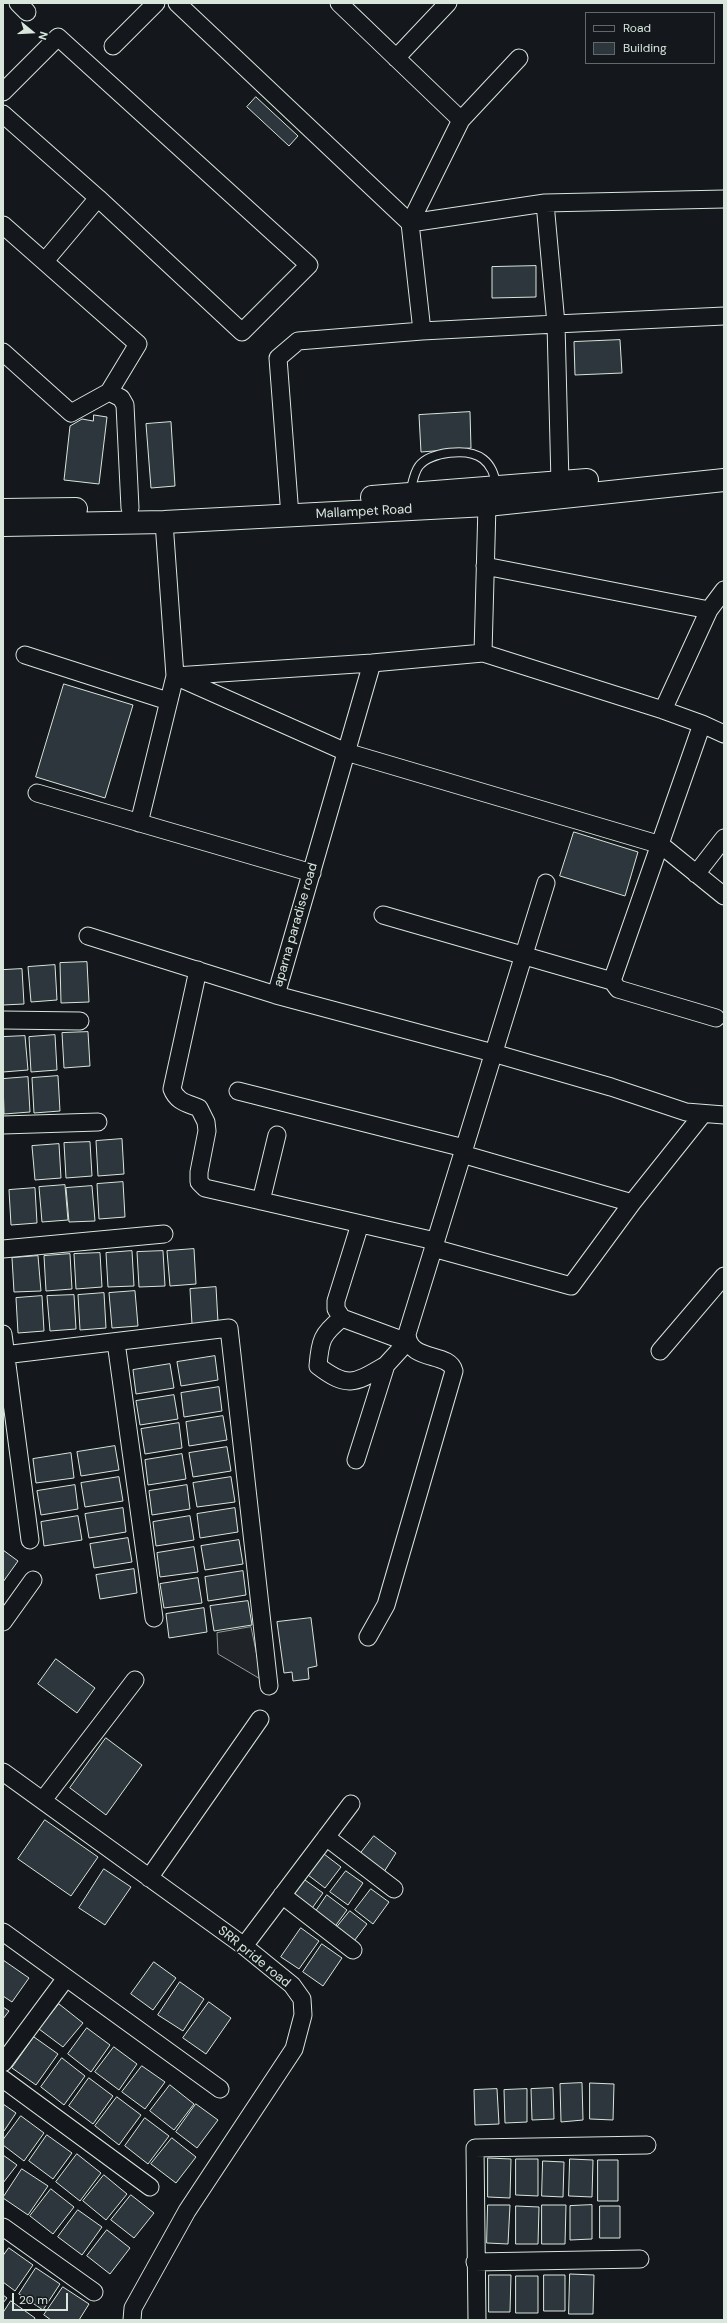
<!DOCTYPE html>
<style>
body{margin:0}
#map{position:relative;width:727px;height:2323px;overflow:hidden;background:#14181c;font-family:"DM Sans",sans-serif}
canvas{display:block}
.frame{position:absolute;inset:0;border:4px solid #d8e6dc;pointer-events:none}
.legend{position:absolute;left:585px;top:12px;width:130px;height:52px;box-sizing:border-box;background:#14181c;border:1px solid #626a69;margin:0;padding:5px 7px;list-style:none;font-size:12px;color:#d8e6dc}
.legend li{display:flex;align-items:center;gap:8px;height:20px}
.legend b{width:20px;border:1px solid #626a69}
.north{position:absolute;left:12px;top:12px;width:40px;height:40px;-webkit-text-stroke:3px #14181c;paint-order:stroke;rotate:108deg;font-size:11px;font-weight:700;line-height:16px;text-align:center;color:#d8e6dc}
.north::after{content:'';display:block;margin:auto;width:14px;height:18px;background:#d8e6dc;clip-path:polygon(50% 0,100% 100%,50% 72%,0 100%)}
.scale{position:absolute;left:12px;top:2293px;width:56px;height:18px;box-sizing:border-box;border:2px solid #d8e6dc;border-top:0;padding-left:5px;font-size:12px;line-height:14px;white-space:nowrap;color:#d8e6dc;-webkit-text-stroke:3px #14181c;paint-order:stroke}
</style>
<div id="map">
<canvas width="727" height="2323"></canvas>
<div class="frame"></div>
<ul class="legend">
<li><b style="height:5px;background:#14181c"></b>Road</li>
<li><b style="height:11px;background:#2c363c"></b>Building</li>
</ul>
<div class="north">N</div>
<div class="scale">20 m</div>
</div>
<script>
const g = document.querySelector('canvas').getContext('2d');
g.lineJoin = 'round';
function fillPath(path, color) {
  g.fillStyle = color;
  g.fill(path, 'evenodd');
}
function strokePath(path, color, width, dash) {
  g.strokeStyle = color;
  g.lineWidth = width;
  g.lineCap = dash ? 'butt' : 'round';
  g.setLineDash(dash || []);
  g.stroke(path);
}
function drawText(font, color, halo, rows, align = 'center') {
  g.font = font + ' "DM Sans",sans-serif';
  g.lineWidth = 3;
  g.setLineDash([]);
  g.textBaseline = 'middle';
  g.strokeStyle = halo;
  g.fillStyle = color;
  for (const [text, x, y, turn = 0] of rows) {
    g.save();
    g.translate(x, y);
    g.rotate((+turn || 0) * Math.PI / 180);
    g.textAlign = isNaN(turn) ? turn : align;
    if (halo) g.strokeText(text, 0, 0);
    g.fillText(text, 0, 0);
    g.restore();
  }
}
const green = new Path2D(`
 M251 1627 262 1680 218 1654 217 1633Z`);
const building = new Path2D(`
 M256 97 298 136 289 146 247 107Z
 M536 266V297L492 298V267Z
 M620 340 622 373 575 375 574 342Z
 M470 412 471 448 421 452 419 415Z
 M94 415 107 417 99 484 64 480 70 426 82 419 93 421Z
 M171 422 175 486 151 488 146 424Z
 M64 684 133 705 105 798 36 777Z
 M574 832 638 852 625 896 560 876Z
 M87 962 89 1002 61 1003 60 963Z
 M55 965 57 1000 31 1002 28 967Z
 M22 969 24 1004 3 1005V970Z
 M88 1032 90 1066 64 1068 62 1033Z
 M55 1035 57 1070 31 1072 29 1037Z
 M25 1036 28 1070 3 1072V1037Z
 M58 1076 60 1111 34 1113 32 1078Z
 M28 1077 30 1112 4 1114 3 1079Z
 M122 1139 124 1174 98 1176 96 1141Z
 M90 1142 92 1176 66 1178 64 1143Z
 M59 1144 61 1178 35 1180 32 1146Z
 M123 1182 125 1217 99 1219 97 1184Z
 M65 1185 68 1220 42 1222 39 1187Z
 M92 1186 95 1221 69 1222 66 1188Z
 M35 1188 37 1223 11 1225 9 1190Z
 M194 1249 196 1284 170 1286 167 1251Z
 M132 1251 134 1286 108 1287 106 1253Z
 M163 1251 165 1286 139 1287 137 1252Z
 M100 1253 102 1287 76 1289 74 1254Z
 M70 1254 72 1289 46 1291 44 1256Z
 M38 1256 41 1291 14 1292 12 1258Z
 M216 1287 218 1322 192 1324 190 1289Z
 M135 1291 138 1326 112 1328 109 1293Z
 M104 1293 106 1328 80 1330 78 1295Z
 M74 1295 76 1329 50 1331 47 1296Z
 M42 1296 44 1331 18 1333 16 1298Z
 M215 1356 218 1380 181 1386 177 1362Z
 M170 1364 174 1388 136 1394 133 1370Z
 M219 1387 222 1411 184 1417 181 1393Z
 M174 1395 178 1419 140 1425 136 1401Z
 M223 1416 227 1440 189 1446 186 1422Z
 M179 1423 182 1448 145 1454 141 1429Z
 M115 1446 119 1470 81 1476 77 1452Z
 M227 1447 231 1471 193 1477 189 1453Z
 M71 1453 74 1478 36 1483 33 1459Z
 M182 1454 186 1479 148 1485 145 1460Z
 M119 1477 123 1501 85 1507 81 1483Z
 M231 1477 235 1502 197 1507 193 1483Z
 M75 1485 78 1509 41 1515 37 1491Z
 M187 1485 190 1509 152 1515 149 1491Z
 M123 1508 126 1532 89 1538 85 1514Z
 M235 1508 238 1532 200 1538 197 1514Z
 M78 1516 82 1540 44 1546 41 1522Z
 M190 1516 194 1540 156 1546 153 1522Z
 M128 1538 132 1562 94 1568 90 1544Z
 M239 1540 243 1564 205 1570 201 1546Z
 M194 1547 198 1572 160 1577 157 1553Z
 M3 1550 18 1561 3 1582Z
 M134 1569 137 1593 100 1599 96 1575Z
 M243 1571 246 1595 208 1601 205 1577Z
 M198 1578 202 1603 164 1608 160 1584Z
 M248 1601 252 1625 214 1631 210 1606Z
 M204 1608 207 1632 169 1638 166 1614Z
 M311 1618 317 1666 308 1668 309 1679 293 1681 292 1672 284 1673 277 1622Z
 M56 1659 95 1688 77 1713 38 1684Z
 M106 1738 142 1765 106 1815 70 1788Z
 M45 1820 98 1857 71 1896 18 1859Z
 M374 1836 396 1853 382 1875 357 1858Z
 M324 1854 341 1867 325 1888 308 1875Z
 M104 1869 131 1887 105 1925 79 1908Z
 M346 1871 363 1883 348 1905 330 1892Z
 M305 1880 323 1893 310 1911 292 1898Z
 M371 1889 389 1902 373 1924 355 1910Z
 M327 1895 347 1910 331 1932 312 1917Z
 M350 1911 367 1924 351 1945 333 1932Z
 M301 1928 319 1941 299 1969 281 1957Z
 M322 1944 342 1958 323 1986 303 1972Z
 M3 1960 29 1978 12 2002 3 1996Z
 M154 1962 176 1978 153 2010 131 1994Z
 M180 1982 204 1999 183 2031 158 2015Z
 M209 2002 231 2018 206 2054 183 2038Z
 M59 2004 83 2023 63 2047 39 2029Z
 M3 2007 9 2011 3 2019Z
 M87 2028 110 2045 91 2072 68 2054Z
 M34 2037 58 2054 36 2085 12 2068Z
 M114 2047 137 2064 119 2090 95 2072Z
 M62 2058 85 2076 64 2105 41 2087Z
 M142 2066 165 2082 145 2109 122 2092Z
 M89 2078 113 2096 93 2124 69 2106Z
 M582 2083 583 2120 561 2122 560 2084Z
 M590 2083 614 2084 613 2120 590 2119Z
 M170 2085 194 2104 174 2130 150 2111Z
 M553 2088 554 2119 532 2120 531 2089Z
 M497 2089 499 2124 475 2125 474 2090Z
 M527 2089V2122L505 2123 504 2090Z
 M117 2097 141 2115 119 2145 95 2126Z
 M3 2104 16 2113 4 2131 3 2130Z
 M196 2104 218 2120 197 2148 176 2132Z
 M21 2116 44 2133 24 2161 3 2145V2140Z
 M145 2118 169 2136 148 2164 125 2146Z
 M47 2135 72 2153 53 2179 29 2161Z
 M172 2138 196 2157 176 2183 151 2164Z
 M77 2154 101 2173 80 2201 56 2182Z
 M3 2155 17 2165 3 2183Z
 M488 2158 511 2159 510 2198 488 2197Z
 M516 2159H538V2196L516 2195Z
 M570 2159 593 2160 592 2197 569 2196Z
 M598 2160H618V2201H598Z
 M543 2161 564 2162 563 2197 542 2196Z
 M22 2169 48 2186 28 2215 3 2198Z
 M104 2175 127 2194 106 2220 83 2201Z
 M51 2189 74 2207 53 2234 30 2216Z
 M131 2195 154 2213 134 2238 111 2220Z
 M488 2205H510L508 2244 487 2243Z
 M542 2205H566L565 2244H542Z
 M592 2205V2239L570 2240V2206Z
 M516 2206 539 2207 538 2244H516Z
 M600 2206H620V2238H600Z
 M78 2210 102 2227 82 2255 58 2237Z
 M107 2230 130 2248 110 2274 87 2256Z
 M9 2248 33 2265 15 2291 3 2282V2256Z
 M36 2268 60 2284 43 2310 19 2294Z
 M570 2274 594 2275 593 2314H569Z
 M489 2275H511L510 2312H489Z
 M544 2275H565V2311H544Z
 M516 2276H538V2313H516Z
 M63 2287 89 2304 79 2320H51L44 2315Z
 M3 2295 7 2298 3 2303Z
 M11 2301 35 2318 34 2320H3V2313Z`);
const service = new Path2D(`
 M410 493C412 485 414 472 419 466 430 452 468 447 483 459 492 466 494 475 497 486`);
const minor = new Path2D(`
 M18 3 27 12
 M177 3 410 223 545 203 556 324 422 331 298 341 278 358 290 516
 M339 3 461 120 519 58
 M113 46 156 3
 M396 58 448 3
 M3 92 58 37 309 265 242 332 98 198
 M3 114 98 198 45 261
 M545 203 724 199
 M3 225 138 344 109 392
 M422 331 410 223 461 120
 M3 352 71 413 109 392 121 398 125 405 130 508
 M560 483 556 324 724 316
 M164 522 175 676 372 663 483 653 663 710
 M485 566 709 610
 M483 653 487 505
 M25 655 168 701
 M372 663 276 995 493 1053 611 1087 686 1112 724 1115
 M702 724 724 734
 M37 793 312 873
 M139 823 175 676 346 752 661 845 724 896
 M696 874 724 838
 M383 915 612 981
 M88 936 276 995
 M198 970 172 1089C177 1102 187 1103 199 1108L206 1122 207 1131 199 1172V1182L205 1188 435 1241
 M716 1018 618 989 612 981 702 724 663 710 709 610 724 590
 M3 1020 80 1021
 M238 1091 464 1148
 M3 1125 98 1122
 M462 1154 632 1203
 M261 1201 277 1135
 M433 1248 571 1286 632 1203 703 1114
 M3 1249 164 1234
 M342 1318C322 1334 320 1340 318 1366 348 1389 355 1383 386 1365
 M3 1334 30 1540
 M116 1342 154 1618
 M660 1351 724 1276
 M4 1355 229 1328 269 1686
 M356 1460 386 1365 407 1342 342 1318 336 1309V1301L360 1224
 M3 1622 33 1580
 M368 1637 386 1605 454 1371C449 1351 409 1363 407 1334L546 883
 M3 1772 244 1946 292 1985 302 1999 303 2015 294 2049 187 2211 133 2308 132 2320
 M43 1800 135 1680
 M326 1837 394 1889
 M149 1878 260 1719
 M282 1895 353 1950
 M3 1932 220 2089
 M244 1946 351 1804
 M3 2063 66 1978
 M3 2079 150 2187
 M3 2227 94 2292
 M475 2262 640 2259
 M477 2320 475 2148 647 2145`);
const secondary = new Path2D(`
 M372 497 587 480
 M3 510 76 509
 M3 525 164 522 487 505 724 480`);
const streetNames = [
 ["Mallampet Road",364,512,-3],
 ["aparna paradise road",296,925,-74],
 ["SRR pride road",254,1957,39]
];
fillPath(green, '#202428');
strokePath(green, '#939e99', 1);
fillPath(building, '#2c363c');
strokePath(building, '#d8e6dc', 1);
strokePath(service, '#d8e6dc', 10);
strokePath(minor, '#d8e6dc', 19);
strokePath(secondary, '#d8e6dc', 24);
strokePath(service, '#14181c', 8);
strokePath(minor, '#14181c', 17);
strokePath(secondary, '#14181c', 22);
drawText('13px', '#d8e6dc', '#14181c', streetNames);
</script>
